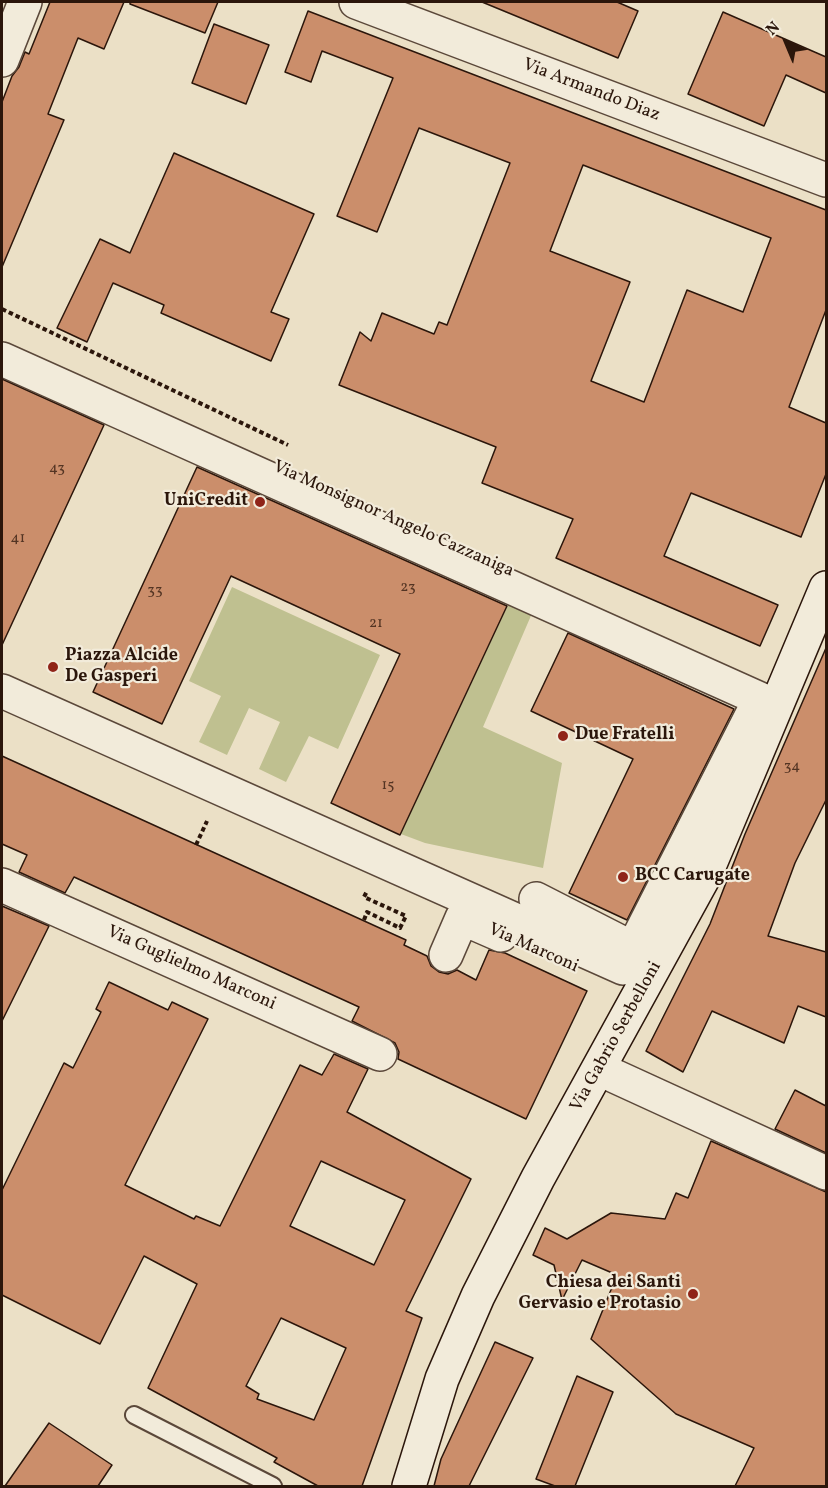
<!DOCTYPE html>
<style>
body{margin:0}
#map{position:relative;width:828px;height:1488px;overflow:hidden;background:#ebe0c6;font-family:Vollkorn,serif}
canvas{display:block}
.frame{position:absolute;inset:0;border:3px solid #2b160b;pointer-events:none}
.north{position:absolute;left:756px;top:12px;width:60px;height:60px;-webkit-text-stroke:4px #f2ebda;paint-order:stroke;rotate:316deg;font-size:16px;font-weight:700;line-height:24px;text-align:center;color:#2b160b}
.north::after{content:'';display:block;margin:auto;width:21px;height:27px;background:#2b160b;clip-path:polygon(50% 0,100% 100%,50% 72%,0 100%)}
</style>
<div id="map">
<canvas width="828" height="1488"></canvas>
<div class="frame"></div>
<div class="north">N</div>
</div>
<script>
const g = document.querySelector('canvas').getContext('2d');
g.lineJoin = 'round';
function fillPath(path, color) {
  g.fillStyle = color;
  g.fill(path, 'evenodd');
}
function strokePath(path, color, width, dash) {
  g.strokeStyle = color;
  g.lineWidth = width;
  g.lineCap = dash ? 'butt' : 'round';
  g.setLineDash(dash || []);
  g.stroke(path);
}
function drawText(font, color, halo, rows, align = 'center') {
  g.font = font + ' Vollkorn,serif';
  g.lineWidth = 4.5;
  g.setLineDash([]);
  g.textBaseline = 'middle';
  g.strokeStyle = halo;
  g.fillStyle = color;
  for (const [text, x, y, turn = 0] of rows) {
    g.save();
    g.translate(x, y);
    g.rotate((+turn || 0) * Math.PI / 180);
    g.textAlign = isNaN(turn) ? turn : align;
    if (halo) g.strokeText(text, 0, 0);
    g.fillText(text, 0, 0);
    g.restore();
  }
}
const green = new Path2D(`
 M232 587 380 655 338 749 309 736 286 782 259 769 280 722 249 708 227 755 199 742 221 696 189 681Z
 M510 601 533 611 483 727 562 763 543 868 425 843 401 834Z`);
const building = new Path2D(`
 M50 2H124L104 49 78 38 48 114 64 120 2 267V102L12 76 19 67 25 52 29 54Z
 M130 2H218L205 33 130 4Z
 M482 2H617L638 11 618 58Z
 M308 11 826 210V310L789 407 826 423V474L801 537 691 493 664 556 778 605 760 646 556 558 573 519 482 483 496 447 339 385 360 332 371 341 382 313 434 334 439 322 447 325 510 163 419 128 377 232 337 216 393 78 322 51 311 82 285 72ZM583 165 771 238 743 312 687 290 644 402 591 381 630 282 550 251Z
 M723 12 826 57V93L786 75 764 126 688 94Z
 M214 24 269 45 246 104 192 83Z
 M174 153 314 214 271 312 289 319 271 361 161 313 164 305 113 283 87 342 57 328 100 239 130 253Z
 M2 379 104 425 2 645Z
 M197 467 507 606 400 835 331 803 400 654 231 576 162 724 93 692Z
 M568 633 734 709 627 920 569 893 633 759 531 711Z
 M826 648V800L795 863 768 936 826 952V1017L798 1006 784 1043 712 1011 683 1072 646 1051 710 924 745 834Z
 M2 756 406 940 404 945 427 956 431 966 439 972 448 974 457 970 476 980 489 950 505 953 587 991 526 1119 398 1059 399 1052 395 1043 352 1021 359 1007 74 877 65 893 19 872 27 855 2 844Z
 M2 906 49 926 2 1021Z
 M109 982 168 1010 172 1002 208 1019 125 1185 194 1219 196 1216 220 1226 300 1065 322 1075 334 1054 368 1069 347 1112 471 1179 406 1311 422 1318 362 1486H318L274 1462 277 1458 148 1388 197 1284 144 1256 100 1344 2 1295V1190L64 1063 73 1068 101 1012 96 1009ZM321 1161 405 1200 374 1265 290 1226ZM281 1318 346 1348 314 1420 257 1399 259 1394 246 1386Z
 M795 1090 826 1106V1153L775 1129Z
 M711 1141 826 1192V1486H735L754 1448 676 1414 591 1339 617 1275 582 1260 562 1300 554 1265 533 1255 545 1228 567 1239 611 1213 665 1219 676 1193 688 1198Z
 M495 1342 533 1358 469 1486H434L441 1459Z
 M577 1376 613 1392 575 1486H555L536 1479Z
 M49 1423 112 1465 98 1486H5Z`);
const path = new Path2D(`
 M2 309 288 445
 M196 845 207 821
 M364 920 367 912 400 928 406 916 364 897 367 891`);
const lane = new Path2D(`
 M134 1415 273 1486`);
const street = new Path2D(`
 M356 2 826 180
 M2 60 25 2
 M2 359 760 699 623 968 2 691
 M2 885 380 1054
 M536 899 634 949
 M446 955 462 918 501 935
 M599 1069 826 1173`);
const secondary = new Path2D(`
 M409 1486 442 1379 478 1296 538 1178 707 871 826 588`);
const markers = [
 [260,502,6,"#8f2418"],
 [53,667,6,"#8f2418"],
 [563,736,6,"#8f2418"],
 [623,877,6,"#8f2418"],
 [693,1294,6,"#8f2418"]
];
const numberNames = [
 ["43",57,469],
 ["41",18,539],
 ["23",408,588],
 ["33",155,591],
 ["21",376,624],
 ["34",792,767],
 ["15",388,786]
];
const streetNames = [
 ["Via Armando Diaz",591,91,21],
 ["Via Monsignor Angelo Cazzaniga",393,520,24],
 ["Via Marconi",533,949,24],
 ["Via Guglielmo Marconi",191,969,24],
 ["Via Gabrio Serbelloni",617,1037,-61]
];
const poiNames = [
 ["UniCredit",248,502,"right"],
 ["Piazza Alcide",65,657],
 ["De Gasperi",65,678],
 ["Due Fratelli",575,736],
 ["BCC Carugate",635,877],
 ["Chiesa dei Santi",681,1284,"right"],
 ["Gervasio e Protasio",681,1305,"right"]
];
fillPath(green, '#bfc090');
fillPath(building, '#cb8e6b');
strokePath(building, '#2b160b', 1.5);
strokePath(lane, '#5b483a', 20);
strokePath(street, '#5b483a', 36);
strokePath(secondary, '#2b160b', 36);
strokePath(path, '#2b160b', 4, [4.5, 3]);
strokePath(lane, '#f2ebda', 16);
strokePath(street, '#f2ebda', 33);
strokePath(secondary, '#f2ebda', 33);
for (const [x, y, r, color] of markers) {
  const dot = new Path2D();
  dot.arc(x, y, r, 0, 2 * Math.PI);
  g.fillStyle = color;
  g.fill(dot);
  strokePath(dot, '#f2ebda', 2);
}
drawText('15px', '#533423', null, numberNames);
drawText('18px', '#2b160b', '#f2ebda', streetNames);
drawText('bold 18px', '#2b160b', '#f2ebda', poiNames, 'left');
</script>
